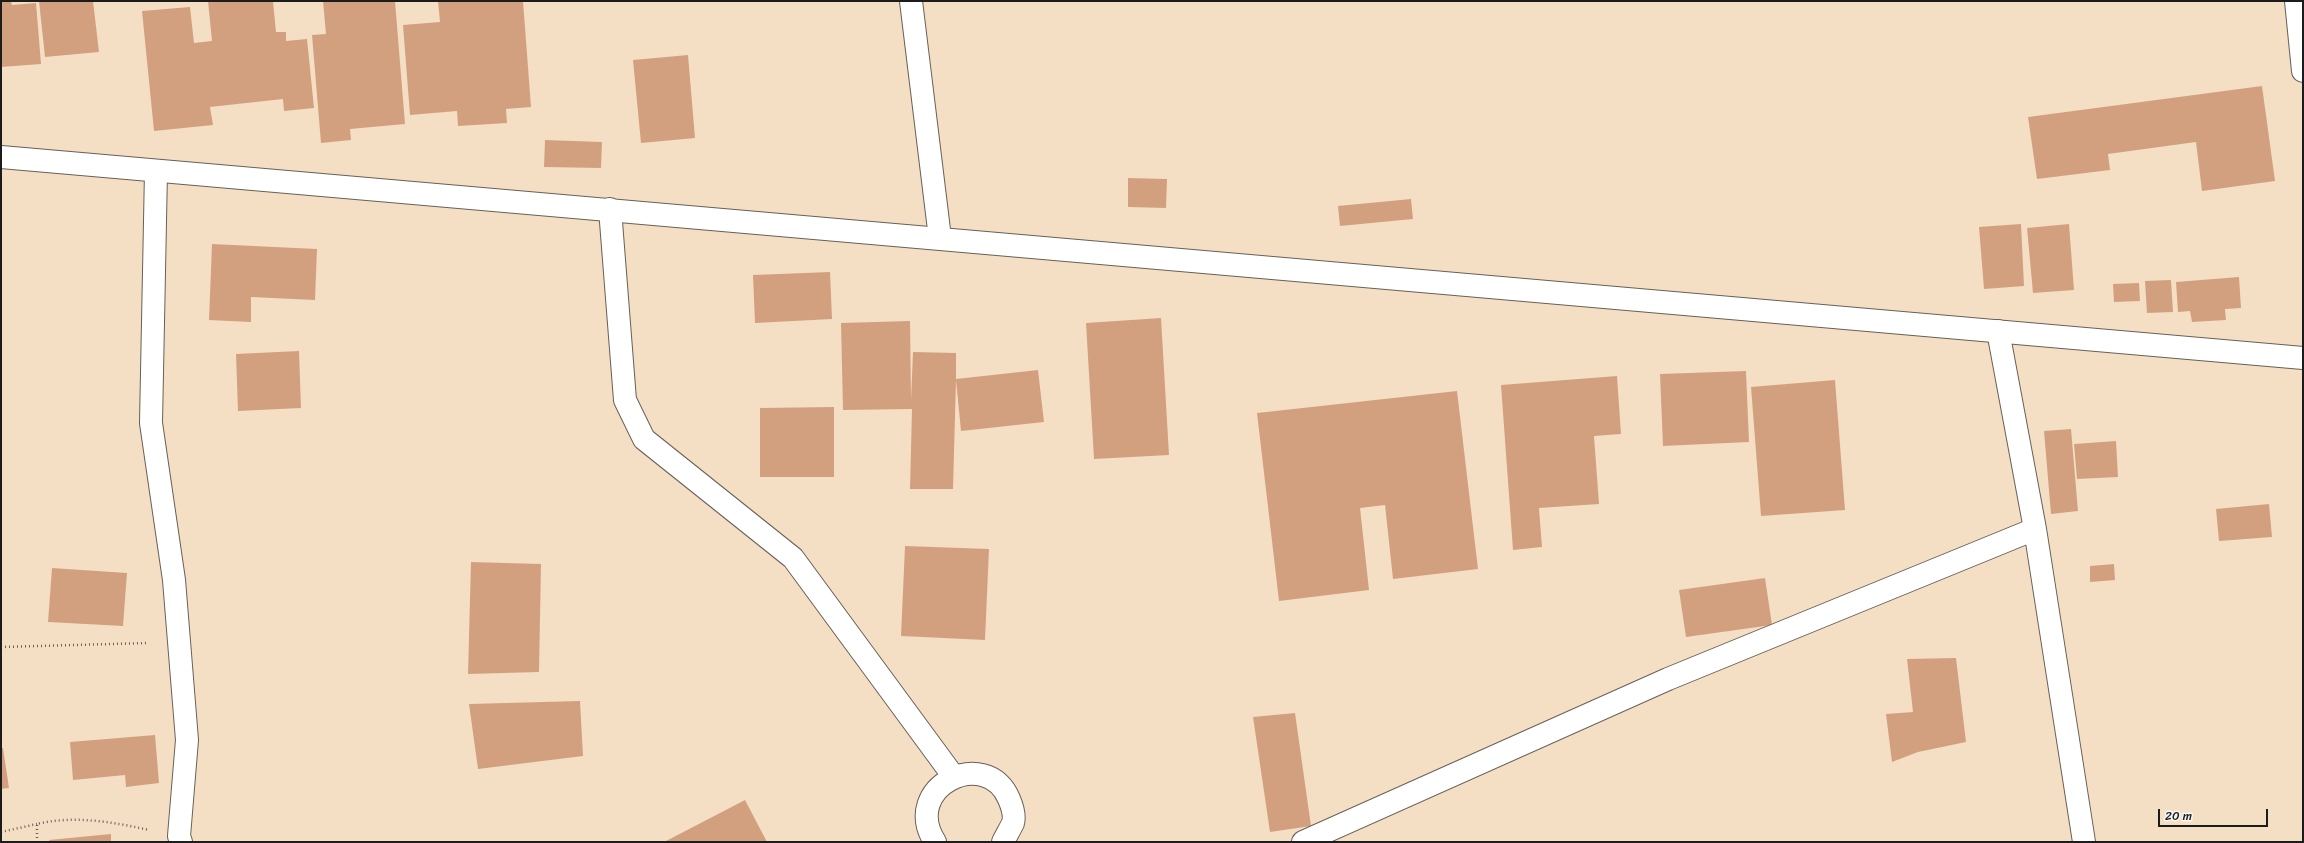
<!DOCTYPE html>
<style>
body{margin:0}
#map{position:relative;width:2304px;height:843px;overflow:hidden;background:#f4dfc5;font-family:Sriracha,sans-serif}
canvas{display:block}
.frame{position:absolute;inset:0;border:2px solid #1c1c1c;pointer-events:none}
.scale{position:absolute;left:2158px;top:809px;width:110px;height:18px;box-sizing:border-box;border:2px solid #1c1c1c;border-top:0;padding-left:5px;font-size:12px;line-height:14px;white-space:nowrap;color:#1c1c1c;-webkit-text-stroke:3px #f6f6f2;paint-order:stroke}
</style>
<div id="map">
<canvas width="2304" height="843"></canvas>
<div class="frame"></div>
<div class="scale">20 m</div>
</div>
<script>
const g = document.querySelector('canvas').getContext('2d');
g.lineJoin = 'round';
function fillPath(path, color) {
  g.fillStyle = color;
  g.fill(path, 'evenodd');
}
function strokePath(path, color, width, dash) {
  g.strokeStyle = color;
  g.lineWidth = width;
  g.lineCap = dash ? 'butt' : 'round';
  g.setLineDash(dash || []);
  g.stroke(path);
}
const building = new Path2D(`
 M1 1H11L12 5 36 3 41 64 1 67Z
 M39 1H93L99 52 45 57Z
 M208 1H273L276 32H286V41L307 39 314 108 284 111 283 99 210 107 213 125 154 131 142 11 190 7 194 43 212 41Z
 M323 1H395L405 124 350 129 351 140 321 143 312 35 326 34Z
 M438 1H523L531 107 506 109 507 123 458 126 457 111 410 115 403 25 440 22Z
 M688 55 695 138 641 143 633 60Z
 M2262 86 2275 181 2202 191 2196 142 2108 154 2110 170 2037 179 2028 117Z
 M545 140 602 142 601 168 544 167Z
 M1128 178 1167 179 1166 208 1128 207Z
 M1411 199 1413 219 1340 226 1338 206Z
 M2021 224 2024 286 1984 289 1979 227Z
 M2069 224 2074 290 2033 293 2027 228Z
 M212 244 317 249 315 300 251 297V322L209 320Z
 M830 272 832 319 755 323 753 275Z
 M2239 277 2241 308 2225 309 2226 320 2192 322 2190 311 2178 312 2176 282Z
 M2171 280 2173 312 2147 313 2145 281Z
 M2139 283 2140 301 2114 302 2113 284Z
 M1161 318 1169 455 1094 459 1086 323Z
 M910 321 911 400 913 352 956 353V379L1038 370 1044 422 961 431 956 380 953 489H910L912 409 843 410 841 323Z
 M299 351 301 408 238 411 236 354Z
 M1746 371 1749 442 1663 446 1660 374Z
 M1617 376 1621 434 1594 436 1599 504 1539 508 1542 547 1513 550 1501 385Z
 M1835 380 1845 510 1761 516 1751 387Z
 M1457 391 1478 569 1393 579 1385 505 1360 508 1369 590 1279 601 1257 413Z
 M834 407V477H760V408Z
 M2071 429 2078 511 2051 514 2044 431Z
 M2116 441 2118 477 2077 479 2074 444Z
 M2269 504 2272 537 2219 541 2216 509Z
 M905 546 989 549 985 640 901 636Z
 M471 562 541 564 539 672 468 674Z
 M2114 564 2115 580 2090 582V566Z
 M52 568 127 573 123 626 48 622Z
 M1765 578 1772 625 1686 637 1679 590Z
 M1956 658 1966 742 1918 752 1892 762 1886 714 1913 712 1907 659Z
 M580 701 583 756 478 769 469 704Z
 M1295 713 1311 826 1270 832 1253 717Z
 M155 735 159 783 126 787 125 775 73 780 70 742Z
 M1 748H3L9 788 1 789Z
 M745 800 767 842H667L666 841Z
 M111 834V842H50L49 840Z`);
const path = new Path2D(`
 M1 647 148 643
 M1 832 37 824
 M37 842V824C74 815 113 822 149 830`);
const minor = new Path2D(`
 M911 1 940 238
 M2296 1 2303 71
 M156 171 151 423 174 580 187 740 179 836 181 842
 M610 209 625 400 644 439 793 558 954 777
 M1998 331 2035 529 2084 842
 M935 842C900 787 986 745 1009 799 1012 806 1015 816 1013 823 1010 829 1006 836 1003 842
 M1303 842 1668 679 2035 529`);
const major = new Path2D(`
 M1 157 2303 358`);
fillPath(building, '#d3a07f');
strokePath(minor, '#686057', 24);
strokePath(major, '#686057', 24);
strokePath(path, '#686057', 2.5, [1, 3]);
strokePath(minor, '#fff', 22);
strokePath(major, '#fff', 22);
</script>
